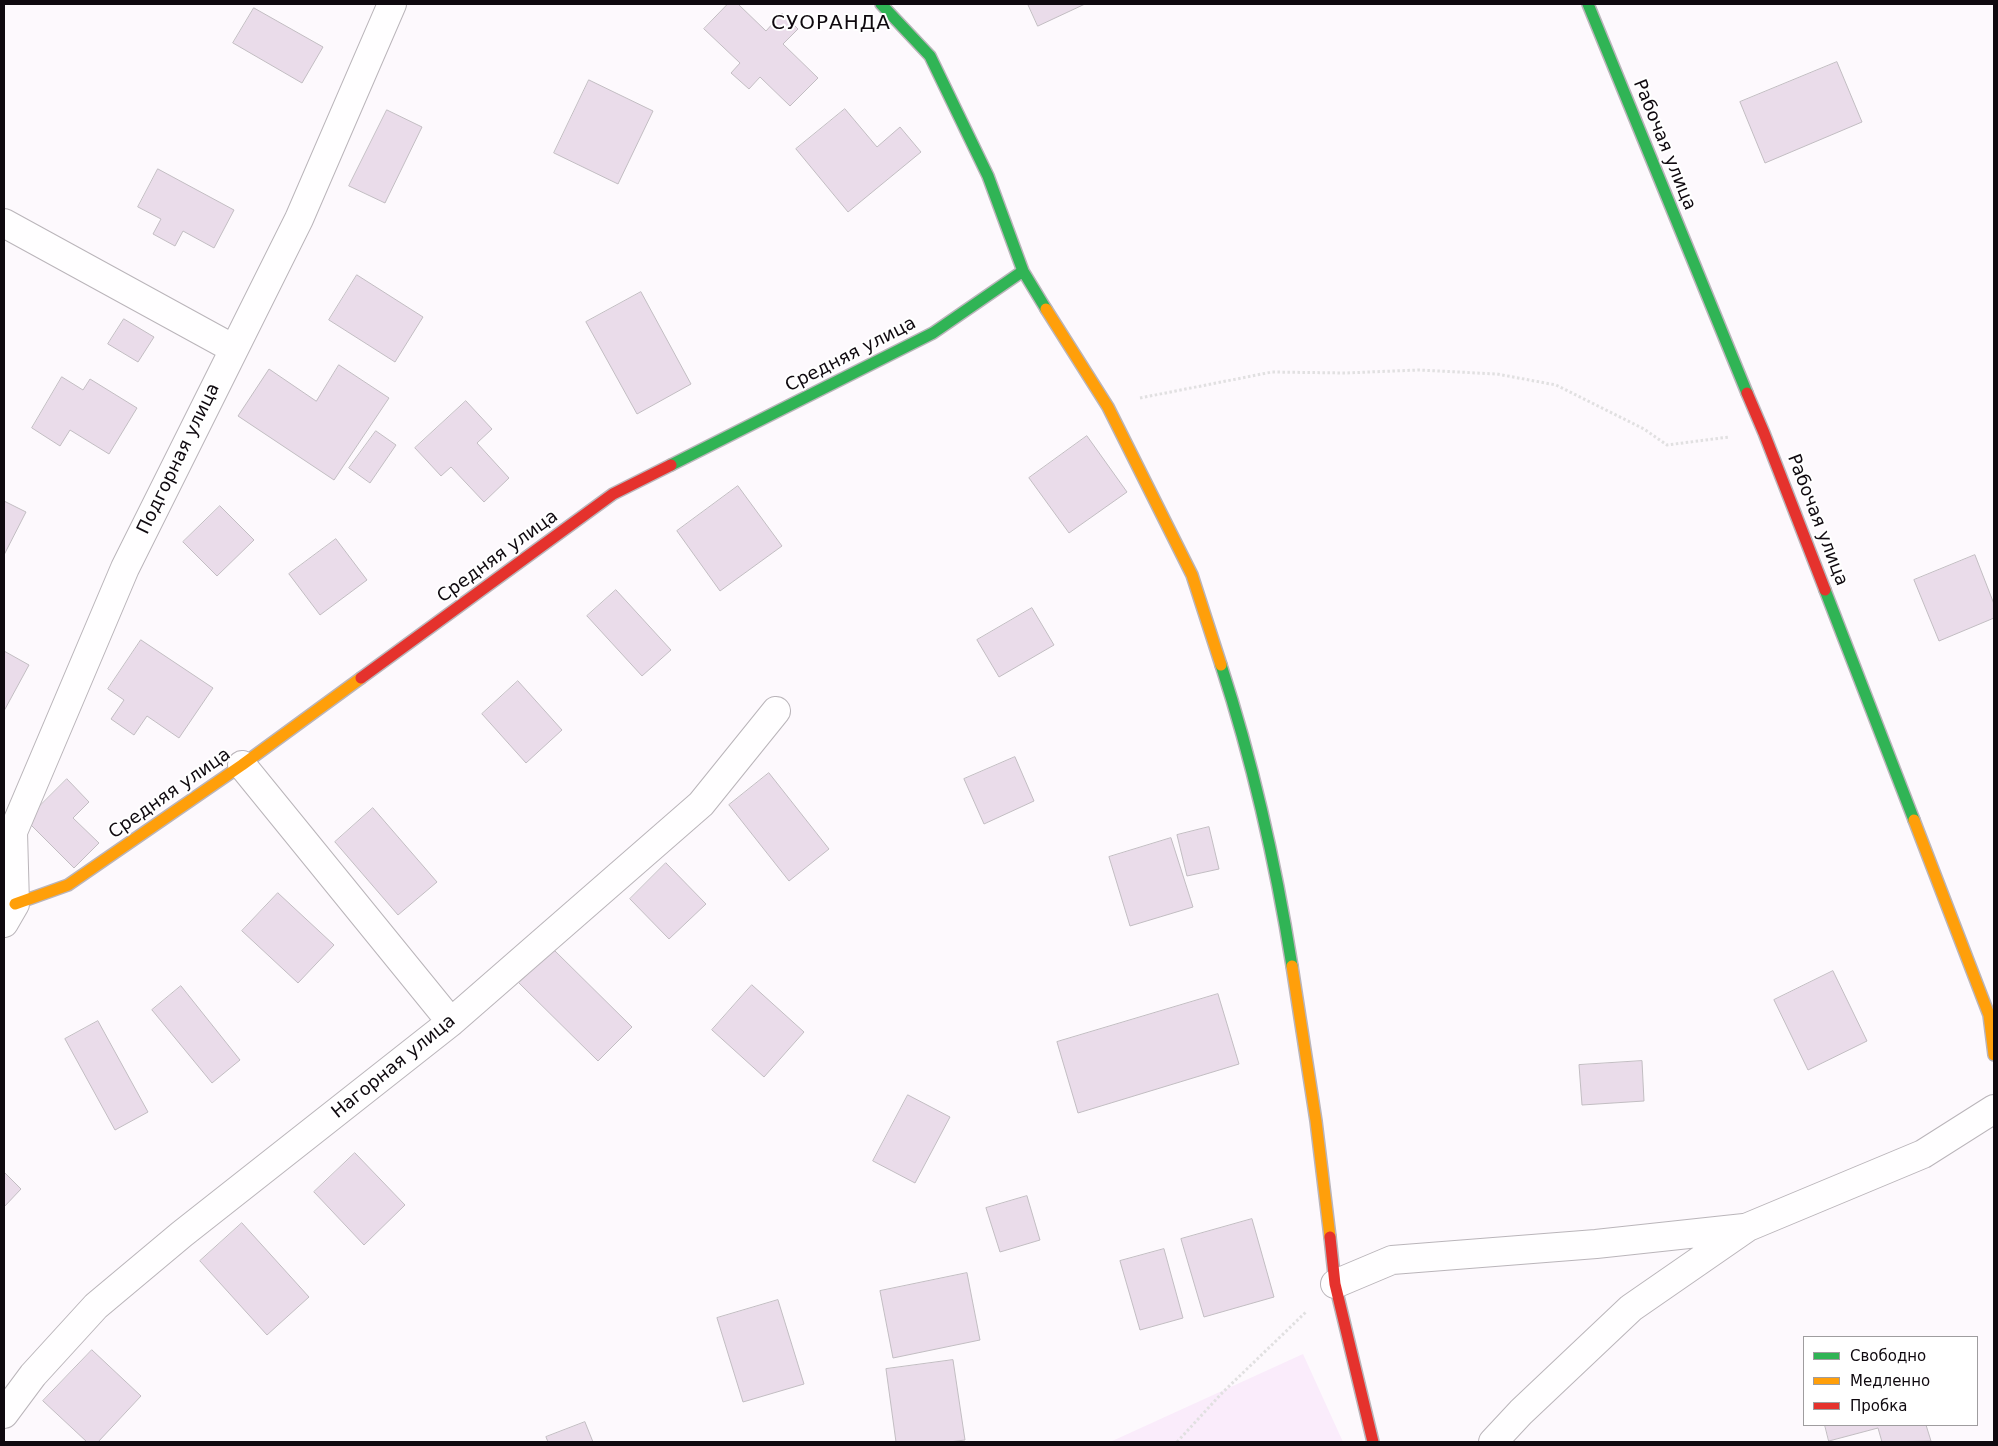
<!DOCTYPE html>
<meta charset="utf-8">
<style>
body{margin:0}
#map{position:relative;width:1998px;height:1446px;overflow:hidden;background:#fdf9fd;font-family:"DejaVu Sans",sans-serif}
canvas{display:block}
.frame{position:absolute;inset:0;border:5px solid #0f090f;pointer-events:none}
.legend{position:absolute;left:1803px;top:1336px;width:175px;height:90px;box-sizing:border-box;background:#fff;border:1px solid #9f9d9f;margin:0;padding:6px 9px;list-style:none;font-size:15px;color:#0f090f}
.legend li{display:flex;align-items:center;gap:10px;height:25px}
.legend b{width:25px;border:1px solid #9f9d9f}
</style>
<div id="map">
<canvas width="1998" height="1446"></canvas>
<div class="frame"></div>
<ul class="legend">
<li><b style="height:6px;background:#30b455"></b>Свободно</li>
<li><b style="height:6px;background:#ff9f0a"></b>Медленно</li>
<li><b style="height:6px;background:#e5322d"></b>Пробка</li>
</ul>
</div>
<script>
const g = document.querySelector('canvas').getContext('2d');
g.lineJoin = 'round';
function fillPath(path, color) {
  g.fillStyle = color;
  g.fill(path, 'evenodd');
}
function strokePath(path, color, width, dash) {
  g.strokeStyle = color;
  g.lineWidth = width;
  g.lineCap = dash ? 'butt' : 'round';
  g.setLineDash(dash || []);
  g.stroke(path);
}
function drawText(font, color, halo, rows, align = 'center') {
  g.font = font + ' "DejaVu Sans",sans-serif';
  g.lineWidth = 4;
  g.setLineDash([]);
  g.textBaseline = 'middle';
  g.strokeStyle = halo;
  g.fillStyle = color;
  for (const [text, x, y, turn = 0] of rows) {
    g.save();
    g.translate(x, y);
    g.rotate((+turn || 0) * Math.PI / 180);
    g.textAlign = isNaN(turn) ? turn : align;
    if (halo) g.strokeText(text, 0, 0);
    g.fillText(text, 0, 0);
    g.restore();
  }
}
const green = new Path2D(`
 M1303 1354 1343 1442H1110Z`);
const building = new Path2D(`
 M728 4H738L766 31 782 13 798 29 783 44 818 78 790 106 760 77 749 89 731 73 740 63 704 29Z
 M1028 4H1085L1038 26Z
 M254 8 323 47 302 83 233 43Z
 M1837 62 1862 122 1765 163 1740 102Z
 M589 80 653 111 618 184 554 153Z
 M845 109 877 147 900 127 921 152 848 212 796 149Z
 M387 110 422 127 385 203 349 186Z
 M158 169 234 210 214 248 183 231 175 246 153 234 161 219 138 207Z
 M357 275 423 317 395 362 329 320Z
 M641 292 691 384 637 414 586 322Z
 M124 319 154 337 138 362 108 344Z
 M339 365 389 398 334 480 238 416 269 369 316 401Z
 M62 377 83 390 90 379 137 408 109 454 70 430 60 446 32 428Z
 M466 401 492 429 477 443 509 478 484 502 451 467 441 476 415 448Z
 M376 431 396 445 370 483 349 468Z
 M1087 436 1127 492 1069 533 1029 478Z
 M738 486 782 546 720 591 677 531Z
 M4 501 26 512 4 555Z
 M220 506 254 540 217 576 183 542Z
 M336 539 367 580 320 615 289 574Z
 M1975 555 1994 604V618L1939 641 1914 580Z
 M616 590 671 650 642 676 587 616Z
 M1032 608 1054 645 999 677 977 640Z
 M141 640 213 688 179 738 147 716 134 735 111 719 124 700 108 689Z
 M4 651 29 665 4 711Z
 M518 681 562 730 526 763 482 714Z
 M1015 757 1034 801 984 824 964 779Z
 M769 773 829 849 789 881 729 805Z
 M67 779 89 802 73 818 99 843 74 868 26 820Z
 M373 808 437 882 398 915 335 842Z
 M1209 827 1219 869 1187 876 1177 835Z
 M1171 838 1193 907 1130 926 1109 857Z
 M666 863 706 904 669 939 630 899Z
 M278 893 334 945 298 983 242 931Z
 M553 949 632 1027 598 1061 519 983Z
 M1833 971 1867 1041 1808 1070 1774 1000Z
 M752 985 804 1032 764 1077 712 1030Z
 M181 986 240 1060 212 1083 152 1010Z
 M1218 994 1239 1064 1078 1113 1057 1042Z
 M98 1021 148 1112 115 1130 65 1039Z
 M1642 1061 1644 1101 1582 1105 1579 1065Z
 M908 1095 950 1117 915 1183 873 1161Z
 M355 1153 405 1205 364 1245 314 1192Z
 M4 1172 21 1189 4 1207Z
 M1027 1196 1040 1240 1000 1252 986 1208Z
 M1252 1219 1274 1297 1204 1317 1181 1239Z
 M242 1223 309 1297 267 1335 200 1261Z
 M1164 1249 1183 1318 1140 1330 1120 1261Z
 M967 1273 980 1340 893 1358 880 1291Z
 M778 1300 804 1384 743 1402 717 1318Z
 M92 1350 141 1396 98 1442H87L43 1401Z
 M953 1360 965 1440 949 1442H896L886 1369Z
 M585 1422 593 1442H548L546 1437Z
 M1825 1425H1926L1931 1441 1882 1442 1878 1428 1829 1441Z`);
const path = new Path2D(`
 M1140 398 1272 372 1345 373 1418 370 1497 374 1556 385 1644 429 1667 445 1729 437
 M1177 1442 1222 1393 1307 1311`);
const street = new Path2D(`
 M4 223 234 349
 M242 765 451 1022
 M4 923 15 904 13 832 125 568 299 219 392 4
 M1335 1284 1392 1260 1596 1244 1744 1228
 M4 1414 33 1375 96 1306 182 1234 451 1022 701 804 776 711
 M1493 1442 1521 1412 1631 1308 1748 1227 1923 1154 1994 1109`);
const fast = new Path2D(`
 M881 4 930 56 988 176 1023 271 1046 309
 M1588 4 1747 393
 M671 465 933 333 1023 271
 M1825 590 1914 820
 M1221 665C1253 763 1276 865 1292 966`);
const slow = new Path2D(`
 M1046 309 1108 407 1192 575 1221 665
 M1914 820 1989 1015 1994 1055
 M15 904 68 885 242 765 361 678
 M1292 966 1316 1121 1330 1237`);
const jam = new Path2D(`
 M1747 393 1764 433 1825 590
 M361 678 613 494 671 465
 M1330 1237 1335 1284 1373 1442`);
const streetNames = [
 ["Рабочая улица",1664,145,68],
 ["Средняя улица",851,355,-27],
 ["Подгорная улица",179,459,-64],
 ["Рабочая улица",1817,520,69],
 ["Средняя улица",498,557,-36],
 ["Средняя улица",170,794,-35],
 ["Нагорная улица",394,1067,-39]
];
const quarterNames = [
 ["СУОРАНДА",831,24]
];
fillPath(green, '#faecfb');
fillPath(building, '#eadcea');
strokePath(building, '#c2bdc2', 1);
strokePath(street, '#bab5ba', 30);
strokePath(fast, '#bab5ba', 14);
strokePath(slow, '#bab5ba', 14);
strokePath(jam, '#bab5ba', 14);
strokePath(path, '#e1e0e1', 3, [2.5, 2.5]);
strokePath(street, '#fffeff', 28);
strokePath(fast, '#30b455', 11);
strokePath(slow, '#ff9f0a', 11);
strokePath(jam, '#e5322d', 11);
drawText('18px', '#0f090f', '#fff', streetNames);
g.letterSpacing = '1px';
drawText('20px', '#0f090f', '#fff', quarterNames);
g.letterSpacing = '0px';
</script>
